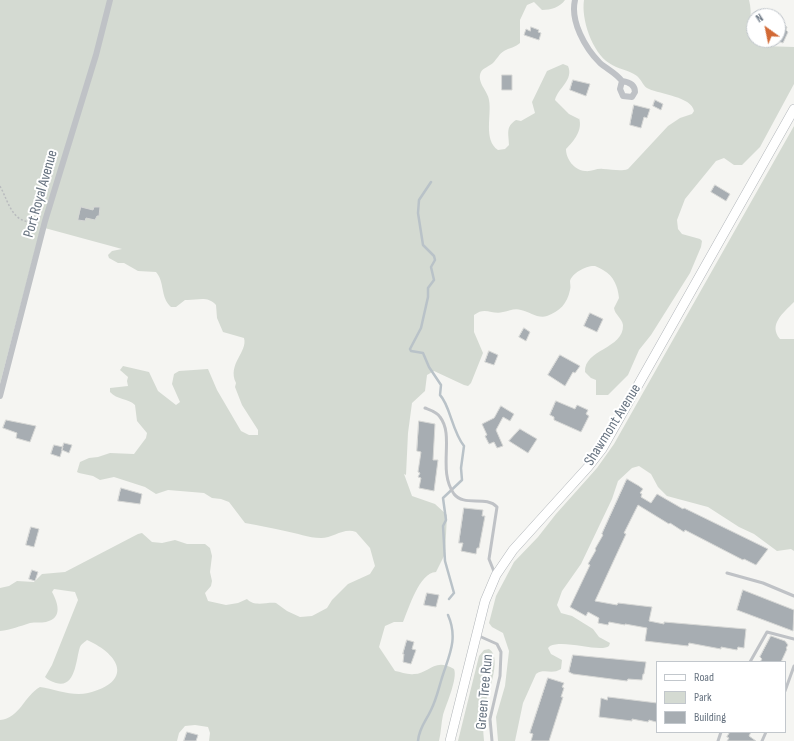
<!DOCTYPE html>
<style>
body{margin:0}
#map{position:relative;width:794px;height:741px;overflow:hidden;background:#f5f5f2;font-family:"Sofia Sans Condensed",sans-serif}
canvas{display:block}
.legend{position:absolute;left:656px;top:661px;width:130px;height:72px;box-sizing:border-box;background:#fff;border:1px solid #c2c7cc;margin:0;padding:5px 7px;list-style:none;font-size:12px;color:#677380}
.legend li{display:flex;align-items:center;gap:8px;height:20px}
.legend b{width:20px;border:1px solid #c2c7cc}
.north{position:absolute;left:746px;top:8px;width:40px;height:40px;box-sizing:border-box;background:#fff;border:1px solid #c2c7cc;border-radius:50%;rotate:327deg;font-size:11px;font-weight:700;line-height:16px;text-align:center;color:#677380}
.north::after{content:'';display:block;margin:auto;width:14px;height:18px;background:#d26935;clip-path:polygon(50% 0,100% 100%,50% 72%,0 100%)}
</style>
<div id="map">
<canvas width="794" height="741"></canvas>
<ul class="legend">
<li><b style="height:5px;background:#fff"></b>Road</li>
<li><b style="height:11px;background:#d4dad2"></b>Park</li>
<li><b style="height:11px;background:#a7adb2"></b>Building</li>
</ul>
<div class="north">N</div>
</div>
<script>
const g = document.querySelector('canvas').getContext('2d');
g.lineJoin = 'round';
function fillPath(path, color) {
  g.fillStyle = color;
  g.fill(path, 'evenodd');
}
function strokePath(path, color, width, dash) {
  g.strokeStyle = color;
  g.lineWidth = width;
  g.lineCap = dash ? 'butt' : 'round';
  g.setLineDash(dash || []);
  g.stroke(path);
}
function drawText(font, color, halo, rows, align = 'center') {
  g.font = font + ' "Sofia Sans Condensed",sans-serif';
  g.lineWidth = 4;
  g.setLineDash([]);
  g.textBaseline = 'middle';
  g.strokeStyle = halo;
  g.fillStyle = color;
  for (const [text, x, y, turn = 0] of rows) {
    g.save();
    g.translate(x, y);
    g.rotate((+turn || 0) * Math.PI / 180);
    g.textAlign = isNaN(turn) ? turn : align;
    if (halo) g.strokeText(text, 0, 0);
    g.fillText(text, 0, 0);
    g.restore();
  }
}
const green = new Path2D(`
 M0 0H565C560 7 551 10 542 10L534 2 527 5 520 20V43C516 47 509 48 504 51 499 54 497 59 493 63 490 66 483 68 481 72 476 82 488 91 489 100 492 115 483 140 498 150L505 149 509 145C509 134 505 127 516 120L521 121 535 113 532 102 547 71 563 64 568 66C574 80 558 88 555 100L569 114 579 119V118C583 130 574 141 566 149 566 159 574 170 585 171 591 172 597 168 603 169 612 169 620 172 628 169L668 126 680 118 692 114 694 111C692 97 660 94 649 89 643 87 642 80 637 76 629 70 617 69 609 63 592 52 581 19 584 0H749C753 14 748 27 753 41L763 46 794 47V84L760 147 742 165H734L724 158 716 161 685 199 677 220 678 229 682 234 700 239 702 241 701 247 690 273 651 335 639 350 628 375 608 395H596V380L591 378 585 372C584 349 624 349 623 325 622 318 615 315 614 308L619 298C618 287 614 276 603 270 601 269 598 267 595 266 587 265 572 273 570 281 570 284 571 287 570 290 567 304 560 311 547 316 538 319 530 312 521 310 514 308 510 311 503 312 492 315 485 306 474 315V332L483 353 471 383 468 386 464 385 434 371 427 375 425 391 412 403 408 433 406 475 404 474 412 496 435 504 447 515 445 554 436 572C419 573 409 608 403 622H394L385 626 379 647 395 671C401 672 408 675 414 674 429 674 434 657 454 669 458 678 446 705 443 715 441 724 441 733 439 741H209L210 733 208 727 195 725 185 726 179 733 177 741H0V720C20 718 24 696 40 687 55 689 73 697 88 693 133 682 121 655 87 640 85 642 81 644 80 647 76 658 76 689 56 683 51 681 48 680 45 677L52 665 78 600 75 592 54 589 52 592C58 603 63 618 46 622 41 623 35 622 30 623 20 626 11 630 0 631V588L9 586 17 581 34 582 42 574 65 572 138 534 142 533 152 542 162 543 175 540 187 544H205L210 548 212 556 210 572 212 581 211 586 205 593 208 601 226 605 238 603 247 599C254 607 266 602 276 603L287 611 300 617 312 616 327 608 332 600 348 584 370 574 375 566 370 548 356 532C344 527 333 538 321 538 308 538 297 533 285 531 271 528 258 525 245 523L229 502 221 499 212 498 204 493 168 490 156 494 145 487 114 477 100 480 93 476 79 473 77 472 80 462 89 458 98 457 110 453 134 454 146 438 147 433 137 421 135 405C128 398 117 400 110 392V388L128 386 127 381 128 377 120 370 123 366 149 372 158 391 176 405 180 402 172 384 174 374 179 371 208 369 217 390 241 431 249 435H258V430L242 405 235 387 236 383C227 364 248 352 244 338L223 332 217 318 216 305C207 295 196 301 185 300L176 307H171C160 297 165 282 156 272L138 271 124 263H118L109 258 108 255 112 251 122 249 41 227 0 384Z
 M794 126V302C783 313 768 325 780 339H794V551L791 549 777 551 754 534 739 527 708 507 667 496 658 487 651 474 639 466 632 468 618 481 612 499 581 564 562 591 557 605 561 613 572 616 593 629 599 637 610 643 609 646C600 653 565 639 550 646L548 648 551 654 562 660 561 669C552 675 544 668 536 674L523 703 515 741H498L496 717 505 686 509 651 503 633 492 627 489 623 496 596 514 562 538 537 556 514 597 468 614 444Z
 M489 649C504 658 485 699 483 712 483 722 483 732 484 741H458L479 656 484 650Z`);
const stream = new Path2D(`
 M431 182 419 200 418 213 423 245 434 256 435 260 431 267 434 280 428 288V297L421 328 410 349 411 351 423 353 429 367 441 385 440 395C450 405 452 431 464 446L461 468 462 480 443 498 446 520 443 526 445 561 454 593 449 599
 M418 741C419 728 426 721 431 710 436 700 438 691 441 681 448 657 459 640 448 615`);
const building = new Path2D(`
 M778 22 787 27 786 30 788 32 783 43 778 41Z
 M531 27 539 30 538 32 541 33 539 40 524 35 526 29 530 31Z
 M502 75H512V90H502Z
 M573 80 590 84 586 96 570 90Z
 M655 100 663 104 661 110 653 106Z
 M634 105 650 109 647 118 644 117 641 128 630 125Z
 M715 185 730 194 726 201 711 192Z
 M81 207 93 210 94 207H100L99 216H97L95 220 86 218 85 221 78 220Z
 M590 313 603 319 597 332 584 326Z
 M524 328 530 332 526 341 519 337Z
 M489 351 498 355 494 365 485 362Z
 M560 355 580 366 575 373 573 372 565 386 548 375Z
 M556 401 575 409 577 405 588 410 586 414 589 416 581 432 554 420V417L550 415Z
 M501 406 514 414 510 421 503 417 496 430 503 446 497 448 494 442 489 444 485 436 487 435 482 424 494 418Z
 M6 420 36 426 30 442 16 438 17 433 3 428Z
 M419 421 435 424 433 460H438L434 491 419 488 421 478 418 477 420 473 418 472 421 452 417 451Z
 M520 429 537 439 528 453 509 441Z
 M64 443 72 445 69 453 62 450Z
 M54 445 63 447 60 457 51 454Z
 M627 479 639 486 643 489 640 493 642 494 641 497 651 503 657 494 683 509 684 508 768 549 756 565 744 559 743 560 685 530 684 532 670 523 669 524 638 505 624 533 626 534 595 601 617 605 618 603 652 607 649 621 664 624V622L746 629 744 648 738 647 737 650 721 647V649L689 643 688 646 645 641 647 628 625 624V625L609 622 608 625 598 623 599 618 588 612 586 616 570 607 590 565 588 564 596 550 595 549 603 535 602 534Z
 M121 488 142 494 140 504 118 501Z
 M464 508 483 510 482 516H485L479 548H477L476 554 461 551 463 543H459Z
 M31 527 39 529 34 547 26 545Z
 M32 570 38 572 35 581 29 579Z
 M743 590 794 610 793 631 737 610Z
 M427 593 439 595 436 607 424 605Z
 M771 636 785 641 788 645 786 648 787 649 781 662H760L762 659 760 657Z
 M407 640 414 642 412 649 416 650 411 664 403 662 404 654H403Z
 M573 655 646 662 644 674H643L642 680 628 679 627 681 573 674 569 672Z
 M548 678 564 683 562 687 564 688 561 697H563L549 741H531L533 734 530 733Z
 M608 697 657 703V720L656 722 649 720 648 722 632 719V721L599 717 601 698 607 700Z
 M187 732 198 735 196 741H184Z
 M730 732H751L749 736 756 741H727L729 738 727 737Z`);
const path = new Path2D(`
 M0 186C10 205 12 224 37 222`);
const service = new Path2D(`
 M425 408C430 410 437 412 440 417 455 436 437 470 454 494 464 507 486 495 497 507L489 559 495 574
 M727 573 763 583 794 596
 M479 636 497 644 501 652 500 676 490 719 492 741
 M750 662 767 632 794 639
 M785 691 794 666
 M718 741 721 732
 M762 741 766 732`);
const minor = new Path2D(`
 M575 0C570 21 585 48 600 63 607 69 616 73 622 81
 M622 81C629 82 635 85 635 92L632 97 623 96 620 89Z
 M0 396 45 221 96 55 110 0`);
const secondary = new Path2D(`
 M450 741 485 601 496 575 513 550 588 467 602 449 794 109`);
const streetNames = [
 ["Port Royal Avenue",41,194,-74],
 ["Shawmont Avenue",613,425,-58],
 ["Green Tree Run",485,692,-85]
];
fillPath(green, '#d4dad2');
strokePath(stream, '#b9c2c8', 2.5);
fillPath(building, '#a7adb2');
strokePath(building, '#d6d7d5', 1);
strokePath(secondary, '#b2b6ba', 10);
strokePath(path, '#b9bbbe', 1.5, [2, 2]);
strokePath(service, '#bfc2c6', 3);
strokePath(minor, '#bfc2c6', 6);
strokePath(secondary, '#fff', 9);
drawText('15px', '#677380', '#fff', streetNames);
</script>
